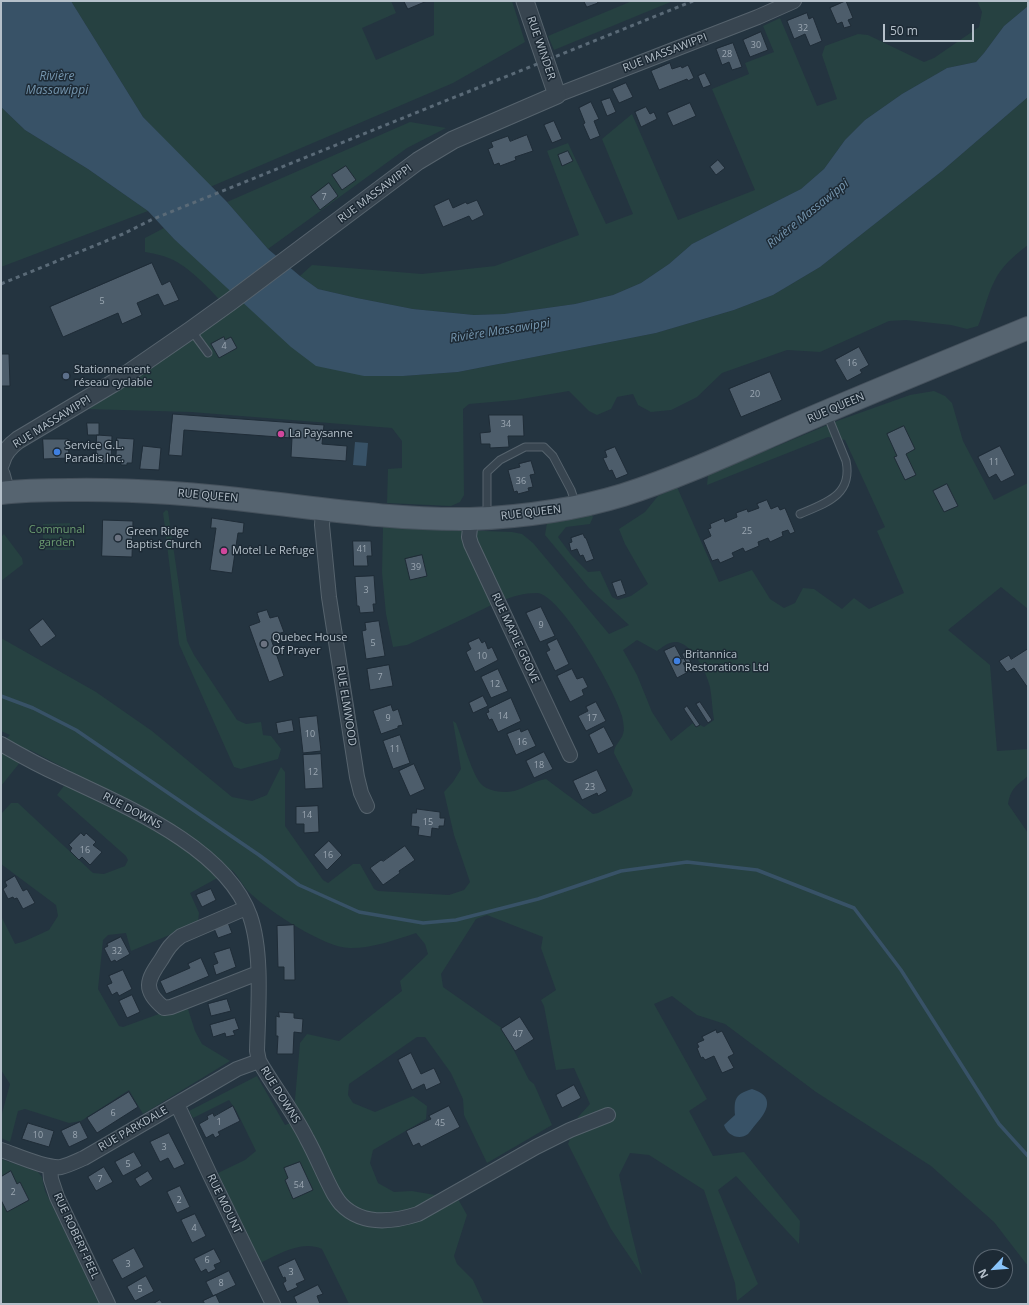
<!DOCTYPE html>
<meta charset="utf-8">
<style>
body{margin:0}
#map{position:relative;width:1029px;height:1305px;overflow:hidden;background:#243440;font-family:"Open Sans",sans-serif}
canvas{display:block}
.frame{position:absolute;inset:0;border:2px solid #b5c0ca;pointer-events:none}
.north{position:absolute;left:973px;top:1249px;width:40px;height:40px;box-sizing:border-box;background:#1d2a35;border:1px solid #5a6671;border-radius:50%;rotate:244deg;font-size:11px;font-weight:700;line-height:16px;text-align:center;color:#b5c0ca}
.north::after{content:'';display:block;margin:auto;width:14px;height:18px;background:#8ac4fa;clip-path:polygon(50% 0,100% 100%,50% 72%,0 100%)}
.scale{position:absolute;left:883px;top:24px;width:91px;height:18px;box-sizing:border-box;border:2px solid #b5c0ca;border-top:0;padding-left:5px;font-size:12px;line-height:14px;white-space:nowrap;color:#b5c0ca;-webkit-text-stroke:3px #1d2a35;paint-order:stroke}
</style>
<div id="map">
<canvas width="1029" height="1305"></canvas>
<div class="frame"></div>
<div class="north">N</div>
<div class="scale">50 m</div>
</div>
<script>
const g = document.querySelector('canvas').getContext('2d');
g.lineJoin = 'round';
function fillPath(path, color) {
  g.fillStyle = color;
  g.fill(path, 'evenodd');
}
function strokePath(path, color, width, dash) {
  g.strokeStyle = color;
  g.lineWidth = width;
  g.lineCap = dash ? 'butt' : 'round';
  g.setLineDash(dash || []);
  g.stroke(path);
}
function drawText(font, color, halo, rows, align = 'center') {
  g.font = font + ' "Open Sans",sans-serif';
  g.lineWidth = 3;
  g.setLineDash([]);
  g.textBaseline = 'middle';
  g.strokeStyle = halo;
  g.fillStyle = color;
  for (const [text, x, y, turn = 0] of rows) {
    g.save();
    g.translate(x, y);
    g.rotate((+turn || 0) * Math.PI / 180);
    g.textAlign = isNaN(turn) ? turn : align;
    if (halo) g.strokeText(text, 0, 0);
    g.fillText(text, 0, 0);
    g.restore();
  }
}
const green = new Path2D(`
 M71 1H391L396 13 362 28 376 60 434 35V1H512L525 42 453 83 210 187 143 117Z
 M632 1H673L554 50 548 36Z
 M977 1H1028V6L1004 26 984 53 976 62 947 68 902 94 865 120 845 140 824 169 801 189 692 244 669 264 641 283 613 295 575 304 504 314 474 315 413 309 357 298 318 289 300 276 312 265 422 274 495 266 579 235 547 151 568 143 606 224 633 214 602 139 632 114 678 220 755 190 712 89 749 74 745 63 774 52 763 26 780 18 817 106 837 99 822 55 825 46 858 34 868 35 924 62 934 58 979 27 982 12Z
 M1028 97V245C1015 255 1001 266 994 282 987 296 984 312 978 326L967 329 951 325 906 320 889 321 820 352 787 350 722 373 697 397 671 410 651 412 638 405 633 394 617 397 611 409 597 415 589 411 569 391 515 400 469 404 463 409 464 495 460 502 451 506 387 503 388 469 402 468V441L392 428 191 412 86 409 228 309C213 293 197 274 177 262 167 256 156 254 145 252V238L164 228 174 239 364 376H403L458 372 656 333 734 310 773 295 820 267 942 171Z
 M1 107 25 130 88 169 148 211 1 267Z
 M410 122 446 128 407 148 268 249 227 202Z
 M934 391 945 396 952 403 963 441 994 500 1028 483V609L1001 587 948 630 990 665 997 751 1028 749V776C1016 786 1011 788 1008 804L1028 833V1266L994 1222 931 1166 816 1092 725 1024 697 1015 672 996 654 1004 707 1099 689 1111 713 1156 744 1152 800 1221 799 1244 736 1176 718 1190 758 1284 737 1301 735 1283 704 1190 649 1155 630 1153 619 1175 631 1231 642 1275 611 1229 568 1144 578 1117 590 1104 574 1068 556 1070 544 1006 541 1000 556 990 541 948 543 937 487 915 476 919 441 974 443 987 503 1029 529 1080 534 1084 552 1125 487 1163 464 1115 463 1099 451 1073 425 1037H417L349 1084 348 1095 353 1103 375 1112 413 1096 427 1106 426 1119 373 1150 370 1163 378 1183 394 1192 412 1191 458 1199 467 1215 454 1256 457 1264 473 1280 484 1304H349L322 1249C301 1240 280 1254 260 1263L218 1173 245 1160 256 1151 237 1112 229 1100 193 1118 189 1111 257 1076 285 1125 293 1122 300 1043 307 1034 339 1041 402 991 400 981 428 954 425 944 416 933C395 940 373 948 351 948 326 949 269 911 251 894 243 887 239 877 232 870L190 893 199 913 198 922 167 936 131 951 126 933 108 935 103 940 98 989 119 1026 123 1027 181 1006 188 1009 195 1031 202 1044 230 1061 143 1114 129 1090 81 1121 69 1123 25 1109 18 1111 10 1142 1 1138V1117L10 1084 1 1070V916L15 944 25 941 49 930 58 916 56 905 1 864V814L11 803H18L93 873 104 874 125 866 128 860 126 856 57 795 74 773 30 750 1 786V744L10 735 1 731V638L96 692 152 731 232 797 252 801 267 795 281 767 285 772V826L323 880 328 883 353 864H360L374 889 378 891 449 895 464 890 470 882 454 835 444 792 453 782 461 769 453 721 456 723C462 738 472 774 481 784 489 792 504 793 514 791 525 788 534 781 546 779L593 814 598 813 631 796 633 790 614 753C614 745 621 741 623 734 625 730 623 721 622 716 617 694 560 593 537 593 512 593 488 607 465 618 446 627 427 636 407 645L393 647 386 614 382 573 383 527 512 532 522 534 533 543 609 634 629 625 589 588 545 535 547 523 591 514 593 517 590 524 566 527 558 537 572 556 588 572 600 571 612 597 618 600 631 596 648 584 625 544 619 529 645 512 658 496 677 487 719 582 752 570 770 599 784 608 795 603 803 588 814 589 842 609 854 598 869 609 904 593 877 531 885 527 845 440 828 437 707 485 708 475 837 421 910 395ZM637 640 657 651C661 648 666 644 670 643 689 635 707 673 710 687 712 698 712 709 714 720L704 727 700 725 696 727 693 723 671 741 652 712 637 675 623 650Z
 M166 510 168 511 187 641 194 655 237 720 246 724 261 722 263 735 271 736 281 749 278 759 241 769 234 767 179 644 164 520 163 513Z
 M70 523V550H43V524Z
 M4 534 22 558 23 564 1 581V537Z
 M1 1159 38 1172 42 1177 45 1191 100 1304H1Z`);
const water = new Path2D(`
 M1 1H71L143 117 227 202 268 249 300 276 318 289 357 298 413 309 474 315 504 314 575 304 613 295 641 283 669 264 692 244 801 189 824 169 845 140 865 120 902 94 947 68 976 62 984 53 1004 26 1028 6V97L942 171 820 267 773 295 734 310 656 333 458 372 403 376H364L316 366 291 347 174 239 148 211 88 169 25 130 1 107Z
 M355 442 368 443 366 466 353 465Z
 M752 1089C775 1096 768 1111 756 1124 753 1127 751 1131 748 1134 739 1141 727 1135 724 1125L735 1115C734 1099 735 1094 752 1089Z`);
const stream = new Path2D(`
 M1 696 33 708 76 730 259 855 299 885 359 912 423 923 456 920 538 899 621 871 687 862 757 870 854 908 901 970 999 1124 1028 1156`);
const building = new Path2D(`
 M404 1H427L408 9Z
 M584 1H597L598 3 587 7Z
 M846 1 853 18 848 20 851 26 844 28 842 22 837 24 830 8Z
 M807 13 809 19 813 17 822 41 810 46 805 34 794 39 787 21Z
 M761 32 768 50 750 57 743 40Z
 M733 43 742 67 732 70 729 62 722 65 716 49Z
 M670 63 672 69 681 66 682 68 688 65 694 78 688 81 687 79 659 90 651 71Z
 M705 73 711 85 703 88 698 76Z
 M626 83 633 97 619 103 612 89Z
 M610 98 616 112 607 116 601 101Z
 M591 102 599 119 594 121 600 136 590 140 583 124 585 123 579 108Z
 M690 103 696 116 673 126 667 113Z
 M646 107 650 114 654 112 657 119 641 127 635 112Z
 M554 121 562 139 552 143 544 125Z
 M527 135 533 151 515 157 516 160 500 166 499 163 494 165 488 149 493 147 491 142 508 136 510 141Z
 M568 151 573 161 562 166 558 155Z
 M718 160 725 168 716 175 710 167Z
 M346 166 356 180 342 190 332 175Z
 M329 183 338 196 320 210 311 197Z
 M449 199 453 208 466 202 467 204 477 200 484 215 472 221 469 216 443 227 434 206Z
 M152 263 162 285 170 281 179 300 164 306 158 294 137 303 142 315 122 324 118 313 63 337 50 307Z
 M224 337 225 340 231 337 237 348 219 358 211 344Z
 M859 347 869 365 860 370 862 373 847 381 835 360Z
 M1 354H9L10 386H1Z
 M770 372 782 400 741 417 729 389Z
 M173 414 324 425 322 444 347 446 346 461 291 457 292 438 184 430 182 456 169 455Z
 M489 415H523L524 436H508L509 447 490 448V444H481L480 433 490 432Z
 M87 423H99V435H88Z
 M904 426 915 449 906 454 916 475 905 480 894 457 897 456 887 434Z
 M97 435 112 436 111 463H96Z
 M117 438 134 439 132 463H127V465H121V463H116Z
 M43 439H68L69 458 44 459Z
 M143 446 161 448 159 470 140 469Z
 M1000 446 1015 475 1001 482 996 474 989 478 978 457Z
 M615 447 628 474 616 479 612 470 609 471 603 458 607 457 605 451Z
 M531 461 535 474 530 475 533 487 528 488 529 491 518 494 517 491 514 492 508 470 520 467 519 464Z
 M947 484 958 506 944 512 933 491Z
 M767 500 771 509 778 506 780 510 785 508 795 532 790 534 788 530 782 532 783 536 770 542 768 538 758 542 759 546 745 552 743 548 732 553 734 557 720 563 718 559 712 561 703 540 711 536 708 529 711 528 710 524 724 518 725 522 737 517 736 513 747 509 748 512 759 508 757 504Z
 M212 518 244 523 243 533H238L232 573 210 570 216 528H211Z
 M103 520 133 521 132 557 102 556Z
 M583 534 585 538H586L594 559 586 562 583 555 580 556 577 549 571 551 569 543 572 542 571 538Z
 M353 541H371L372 556H367L368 566H354Z
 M422 555 427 576 410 580 405 559Z
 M374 576 376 604H373L374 612 360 613 359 606H357L355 577Z
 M621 580 626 594 617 597 612 583Z
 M541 607 555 636 540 642 526 613Z
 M267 610 270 618 278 616 284 632 277 634 278 637 271 639 284 676 269 682 249 626 260 622 257 613Z
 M43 619 56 636 41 647 29 630Z
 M379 621 385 656 366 659 362 631 366 630 365 623Z
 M479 638 482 643 485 641 488 649 492 647 498 660 475 672 466 652 471 649 468 643Z
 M557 639 569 664 555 671 546 652 550 650 547 644Z
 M675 646 682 659 684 658 686 662 683 663 688 672 677 678 664 651Z
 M1028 649V688L1014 668 1007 672 999 661 1009 655 1011 659Z
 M686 652 695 671 691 673 682 654Z
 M389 665 393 686 370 690 367 669Z
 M498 669 508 691 491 698 481 677Z
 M572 669 577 679 583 677 588 687 582 690 584 695 570 702 557 676Z
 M483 696 488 706 473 713 469 703Z
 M511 698 521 721 498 732 492 719 489 720 486 713 489 712 488 709Z
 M596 702 606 721 586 731 578 716 588 711 586 707Z
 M700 702 712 720 708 723 696 704Z
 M391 705 393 711 398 709 403 725 398 726V728L381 734 373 711Z
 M687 706 700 725 696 727 684 709Z
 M317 716 321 751 303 753 299 718Z
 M292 720 294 731 278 734 276 723Z
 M604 727 614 746 598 754 589 735Z
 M520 729 521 732 528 729 536 746 516 755 507 734Z
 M400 735 410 763 393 769 383 741Z
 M544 752 553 769 534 778 526 761Z
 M321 754 323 788 305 789 303 755Z
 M414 764 425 789 410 796 399 771Z
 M597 770 607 791 598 796 597 793 582 800 573 781Z
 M318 806 319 832 304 833V824H296V807Z
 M417 809 440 812V818H445L444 826H439V829L432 828 431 837 418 835 419 827 411 826 412 813H416Z
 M81 833 84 836 86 833 96 842 93 845 102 852 90 865 82 857 79 860 70 851 72 848 69 845Z
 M329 841 342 855 327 870 314 855Z
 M405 846 415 860 399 871 400 873 383 885 370 868 381 860 383 861Z
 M15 876 23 891 27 889 35 903 23 909 17 898 14 899 13 897 8 899 3 889 7 886 5 882Z
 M211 889 216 900 202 907 196 895Z
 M227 920 232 933 218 938 213 926Z
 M294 925 295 980H284V967H278L277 926Z
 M121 937 130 954 116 962 115 960 111 962 104 948 108 946 107 944Z
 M230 948 236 967 216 975 213 965 218 963 214 953Z
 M201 958 209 976 166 994 160 981 190 968 188 964Z
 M123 970 132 989 119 996 117 992 112 995 107 985 112 983 109 976Z
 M132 995 140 1012 127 1018 119 1001Z
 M227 999 231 1011 211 1016 208 1004Z
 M279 1012 294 1013V1018L303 1019 302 1033 294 1032 293 1054H277L278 1036H276V1016L279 1017Z
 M520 1017 534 1039 515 1051 501 1029Z
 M235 1018 239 1029 233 1031 235 1035 226 1037 225 1033 213 1037 210 1025Z
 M716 1030 717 1033 722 1031 734 1054 728 1057 734 1068 722 1073 714 1056 705 1060 703 1057 701 1058 697 1048 699 1047 697 1043 704 1040 702 1037Z
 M411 1053 421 1074 434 1068 441 1083 426 1090 424 1084 412 1090 398 1060Z
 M574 1085 581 1098 562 1108 556 1095Z
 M129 1092 138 1107 97 1133 87 1118Z
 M233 1106 240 1121 218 1132 220 1135 215 1138 213 1134 206 1138 199 1124 208 1119 207 1116 213 1113 214 1116Z
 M449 1106 460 1127 421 1147 419 1143 413 1146 406 1131 431 1119 429 1116Z
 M80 1122 88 1138 69 1147 61 1131Z
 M28 1123 54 1131 49 1147 22 1139Z
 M169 1133 185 1164 174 1169 168 1158 160 1162 150 1142Z
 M134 1152 142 1166 123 1176 115 1162Z
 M300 1162 313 1190 293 1199 285 1180 288 1178 284 1168Z
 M104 1167 113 1182 96 1191 88 1177Z
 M11 1171 17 1184 20 1182 29 1200 7 1212 1 1200V1177Z
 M148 1171 153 1179 140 1187 135 1179Z
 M180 1186 190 1207 177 1213 167 1192Z
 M195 1214 206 1236 192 1243 181 1220Z
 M134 1248 144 1267 122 1279 112 1260Z
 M214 1249 221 1262 214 1265 216 1269 208 1273 206 1269 201 1272 194 1259Z
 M295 1259 305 1280 296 1284 298 1287 287 1292 283 1283 286 1281 285 1277 283 1278 278 1267Z
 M229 1271 236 1285 213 1296 206 1282Z
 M146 1276 154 1291 135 1301 127 1287Z
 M318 1285 323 1294 317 1296 320 1304H297L294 1297Z
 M216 1295 220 1304H205L203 1301Z
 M160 1300 163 1304H153Z`);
const service = new Path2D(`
 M191 330 208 353
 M800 514C826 503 853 495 846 461L827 414
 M487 515V472L500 460 525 447H544L553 456 571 490 576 505`);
const minor = new Path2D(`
 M557 95 758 17 794 1
 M323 510 322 525 329 597 357 777 361 793 367 806
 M471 519 469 537 471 544 570 755
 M1 744C20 755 40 766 60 775 122 805 225 846 250 916 263 953 258 1010 257 1051L259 1061C274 1087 293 1111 307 1139 317 1157 324 1176 334 1194 336 1197 338 1201 341 1204 362 1226 393 1222 418 1214L536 1147 570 1130 608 1115
 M246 908 181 936C171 943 167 950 161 960 147 980 142 990 164 1008L171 1007 258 973
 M177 1104 210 1175 273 1304
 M1 1150C16 1155 46 1169 61 1167 69 1165 77 1161 84 1158L237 1069 259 1061
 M50 1167 51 1179 57 1197 108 1304`);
const tertiary = new Path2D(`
 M1 463C3 453 10 446 18 440L117 381 191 330 230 302 418 161 453 140 557 95 525 1
 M1 474 6 492`);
const primary = new Path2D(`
 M1 493C24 490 47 490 70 490 134 489 199 494 262 502 331 510 400 520 470 519 521 517 574 510 623 495 689 474 752 443 816 416 886 386 957 357 1028 328`);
const rail = new Path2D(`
 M1 284 123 234 153 219 693 1`);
const markers = [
 [66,376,4,"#5c6f8a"],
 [281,434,4,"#d1479c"],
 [57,452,4,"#3f7fe0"],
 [118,538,4,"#6b7280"],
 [224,551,4,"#d1479c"],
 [264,644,4,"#6b7280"],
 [677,661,4,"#3f7fe0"]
];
const numberNames = [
 ["32",803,28],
 ["30",756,45],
 ["28",727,54],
 ["7",324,197],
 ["5",102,301],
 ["4",224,346],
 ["16",852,363],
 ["20",755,394],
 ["34",506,424],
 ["11",994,462],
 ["36",521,481],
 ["25",747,531],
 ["41",362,549],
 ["39",416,567],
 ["3",366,590],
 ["9",541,625],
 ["5",373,643],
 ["10",482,656],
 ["7",380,677],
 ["12",495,684],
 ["14",503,716],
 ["9",388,718],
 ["17",592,718],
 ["10",310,734],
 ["16",522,742],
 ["11",395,749],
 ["18",539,765],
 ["12",313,772],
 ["23",590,787],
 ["14",307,815],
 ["15",428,822],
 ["16",85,850],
 ["16",328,855],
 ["32",117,951],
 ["47",518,1034],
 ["6",113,1113],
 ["1",219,1122],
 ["45",440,1123],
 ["10",38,1135],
 ["8",75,1135],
 ["3",164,1147],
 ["5",128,1164],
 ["7",100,1179],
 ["54",299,1185],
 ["2",13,1192],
 ["2",179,1200],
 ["4",194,1228],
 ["6",207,1260],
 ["3",128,1264],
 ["3",291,1272],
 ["8",221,1283],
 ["5",140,1289]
];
const streetNames = [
 ["RUE WINDER",541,48,71],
 ["RUE MASSAWIPPI",665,53,-21],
 ["RUE MASSAWIPPI",375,194,-37],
 ["RUE QUEEN",836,408,-23],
 ["RUE MASSAWIPPI",52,422,-32],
 ["RUE QUEEN",208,496,5],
 ["RUE QUEEN",531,513,-7],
 ["RUE MAPLE GROVE",515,638,65],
 ["RUE ELMWOOD",346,706,81],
 ["RUE DOWNS",132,811,28],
 ["RUE DOWNS",280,1095,58],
 ["RUE PARKDALE",133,1129,-30],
 ["RUE MOUNT",224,1204,64],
 ["RUE ROBERT-PEEL",76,1236,65]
];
const poiNames = [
 ["Stationnement",74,370],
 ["réseau cyclable",74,383],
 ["La Paysanne",289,434],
 ["Service G.L.",65,446],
 ["Paradis Inc.",65,459],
 ["Green Ridge",126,532],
 ["Baptist Church",126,545],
 ["Motel Le Refuge",232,551],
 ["Quebec House",272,638],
 ["Of Prayer",272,651],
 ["Britannica",685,655],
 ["Restorations Ltd",685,668]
];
const parkNames = [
 ["Communal",57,530],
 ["garden",57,543]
];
const waterNames = [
 ["Rivière",57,77],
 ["Massawippi",57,91],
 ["Rivière Massawippi",808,214,-39],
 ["Rivière Massawippi",500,331,-9]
];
fillPath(green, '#264141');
fillPath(water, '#385267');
strokePath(stream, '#385267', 3.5);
fillPath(building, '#4d5d6b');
strokePath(building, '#1f2c37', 1);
strokePath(service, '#56636d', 9);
strokePath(minor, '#56636d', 16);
strokePath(tertiary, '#56636d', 19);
strokePath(primary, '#45515c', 24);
strokePath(service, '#384550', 7);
strokePath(minor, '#384550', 14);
strokePath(tertiary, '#384550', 17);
strokePath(primary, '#566470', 22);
strokePath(rail, '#5a6a77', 3, [4, 4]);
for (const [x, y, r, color] of markers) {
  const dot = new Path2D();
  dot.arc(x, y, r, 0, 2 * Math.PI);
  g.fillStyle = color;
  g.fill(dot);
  strokePath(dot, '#1d2a35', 1.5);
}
drawText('9px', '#9ba7b2', null, numberNames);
drawText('11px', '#b5c0ca', '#1d2a35', streetNames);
drawText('11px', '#b5c0ca', '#1d2a35', poiNames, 'left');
drawText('11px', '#6b9c70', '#1d2a35', parkNames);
drawText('italic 12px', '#7495ae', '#1d2a35', waterNames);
</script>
